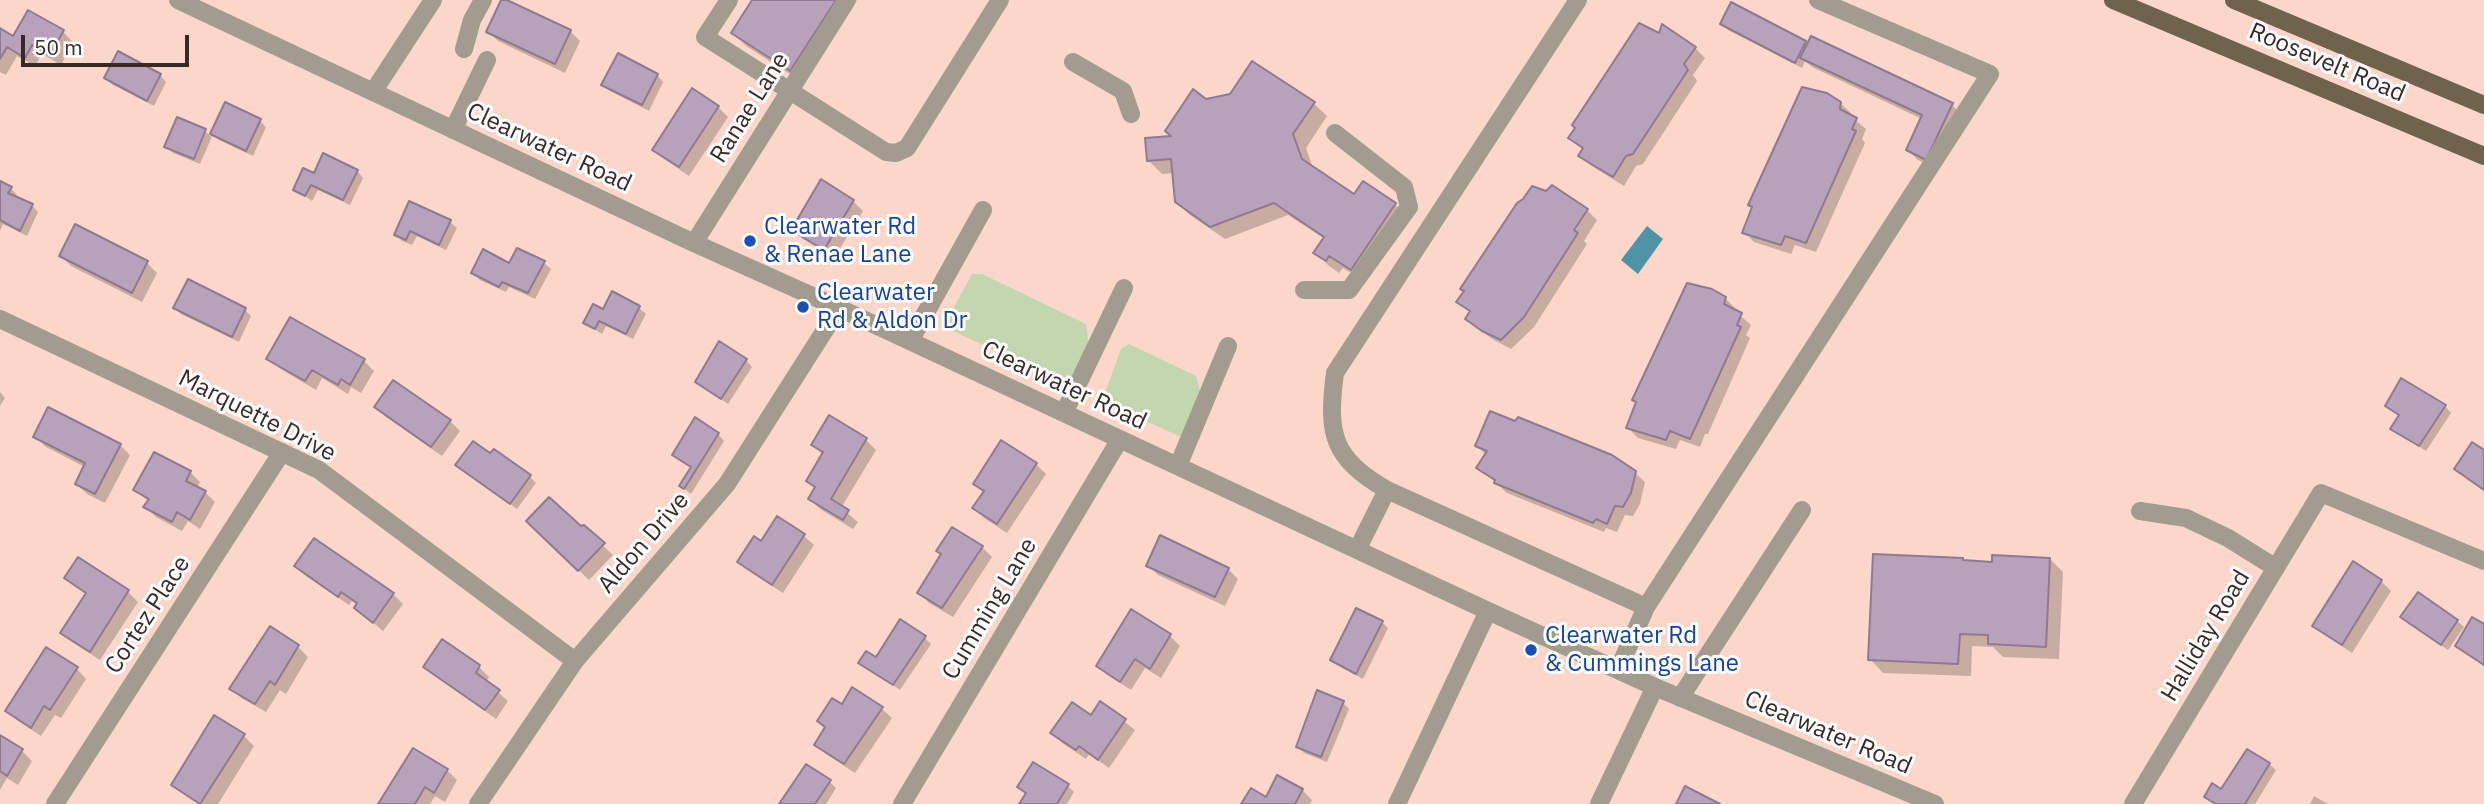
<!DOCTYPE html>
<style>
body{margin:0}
#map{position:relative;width:2484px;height:804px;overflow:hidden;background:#fad7ca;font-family:"IBM Plex Sans",sans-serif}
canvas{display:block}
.scale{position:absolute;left:21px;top:35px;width:168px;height:32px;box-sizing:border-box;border:4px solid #372a25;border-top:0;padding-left:9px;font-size:21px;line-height:24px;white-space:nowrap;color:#372a25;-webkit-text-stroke:5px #fff;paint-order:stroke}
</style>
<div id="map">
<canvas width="2484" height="804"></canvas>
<div class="scale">50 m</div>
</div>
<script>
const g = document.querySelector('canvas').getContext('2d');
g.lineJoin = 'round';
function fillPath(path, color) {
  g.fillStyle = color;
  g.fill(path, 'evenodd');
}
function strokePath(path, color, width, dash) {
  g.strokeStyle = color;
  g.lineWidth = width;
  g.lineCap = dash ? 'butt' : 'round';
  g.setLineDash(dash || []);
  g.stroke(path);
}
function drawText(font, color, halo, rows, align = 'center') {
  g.font = font + ' "IBM Plex Sans",sans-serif';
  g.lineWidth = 6;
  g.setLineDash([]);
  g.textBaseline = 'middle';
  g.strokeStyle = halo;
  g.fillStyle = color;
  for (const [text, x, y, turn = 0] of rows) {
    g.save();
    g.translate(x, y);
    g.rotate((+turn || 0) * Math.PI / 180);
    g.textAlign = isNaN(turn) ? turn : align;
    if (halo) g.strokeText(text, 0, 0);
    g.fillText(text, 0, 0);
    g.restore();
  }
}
const green = new Path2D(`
 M972 274H982L1086 324 1089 347 1073 379 1064 383 949 329 947 320Z
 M1129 344 1196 376 1202 398 1184 435 1179 436 1102 401 1121 349Z`);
const water = new Path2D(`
 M1647 226 1663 239 1638 274 1621 260Z`);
const shadow = new Path2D(`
 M754 0H857L804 83 746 46 733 33Z
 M28 12 63 32 73 42 61 65 42 54 35 66 17 56 6 75 0 72V30L14 38Z
 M1722 24 1805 43 1952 105 1962 115 1936 168 1918 160 1908 150 1922 119 1812 67 1805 61 1802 68 1728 30Z
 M488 31H570L580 41 565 73 498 41Z
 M1695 48 1705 58 1693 75 1697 81 1643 164 1636 166 1624 186 1590 165 1580 155 1583 150 1570 138Z
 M160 75 166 82 154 106 113 85 106 78Z
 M657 75 663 82 649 111 610 91 604 85Z
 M1206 100 1313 103 1327 116 1306 148 1313 168 1354 196 1395 204 1408 217 1365 282 1343 268 1339 273 1329 266 1316 253 1325 239 1288 215 1225 239 1190 215 1176 201 1174 173 1162 174 1149 161 1174 137Z
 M1840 103 1851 113 1850 116 1866 129 1862 139 1865 143 1816 252 1795 245 1791 254 1754 242 1744 232Z
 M226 105 260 121 266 127 253 156 219 140 213 134 200 164 173 153 166 146 178 119 205 131 211 137Z
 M718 107 728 117 689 176 664 159 655 150Z
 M357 171 363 178 350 205 318 190 312 201 295 189 315 175Z
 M0 183 11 188 17 195 15 198 32 205 38 212 27 236 3 224 0 231Z
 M1524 200 1587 210 1597 220 1584 241 1587 244 1534 327 1511 349 1494 340 1478 329 1468 318 1471 313 1459 302Z
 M853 201 863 211 834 258 803 239 793 229Z
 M410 204 450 222 457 228 446 250 417 236 412 245 402 241 396 235Z
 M518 250 544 263 551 269 535 299 509 287 506 292 480 280 473 273 510 265Z
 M61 256 147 263 157 273 142 302 71 266Z
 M1725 298 1735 308V311L1751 325 1746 335 1750 338 1708 434H1705L1700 447 1680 440 1676 449 1638 438 1628 428Z
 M175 308 245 310 251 316 239 342 181 314Z
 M639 308 646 314 633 339 606 326 602 334 585 322 604 311Z
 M269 358 364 361 374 371 361 393 351 387 348 394 322 378 316 390 279 368Z
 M746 360 752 367 728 404 697 382Z
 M0 392 5 398 0 406Z
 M2387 405 2445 406 2451 413 2426 451 2392 429 2400 416Z
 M376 407 450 421 460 431 442 456 386 417Z
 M829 418 866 440 876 450 841 508 858 522 853 529 820 509 810 499 816 489 808 481 823 455 813 445Z
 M1516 423 1634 472 1645 482 1640 504 1633 516 1625 515 1617 532 1606 528 1604 532 1507 493 1478 467 1486 455 1477 446Z
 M718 434 724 441 691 494 681 486 693 468 675 454Z
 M36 437 120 445 130 455 105 503 87 494 77 484 85 467 46 447Z
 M1036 464 1046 474 1007 533 984 518 974 508 984 493 975 484Z
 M464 471 529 476 536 483 517 509Z
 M190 472 200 482 197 488 205 492 215 502 200 529 188 521 182 531 156 517 146 507 149 502 135 490Z
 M528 521 583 527 613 555 589 580Z
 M804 536 814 545 783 593 749 571 739 562 761 543Z
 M982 547 992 557 953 617 929 603 919 593Z
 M78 559 128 592 138 602 100 660 72 642 62 632 87 595 66 578Z
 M2050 559 2063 572 2059 659 2003 657 1993 647 1972 646 1971 676 1883 673 1870 659 1965 562 1993 564Z
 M1148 565 1228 569 1238 579 1225 606 1158 575Z
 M296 566 393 594 403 604 383 631 356 608 358 605 352 601 349 605 306 576Z
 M2381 581 2391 591 2352 653 2325 635 2315 625Z
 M1132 611 1170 636 1180 646 1161 678 1145 668 1131 690 1108 675 1098 665Z
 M2457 621 2464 627 2448 650 2409 623Z
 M1382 622 1388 628 1363 679 1339 666 1332 660Z
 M2484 626V666L2457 645Z
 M270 629 298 647 308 657 286 694 280 690 266 712 241 698 232 688Z
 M925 638 931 644 900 690 861 663 876 659Z
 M443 641 479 667 489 677 486 682 508 701 496 719 435 676 425 667Z
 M77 669 86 679 61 718 55 715 41 736 17 720 7 710Z
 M853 690 882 709 892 718 855 773 826 754 816 744 826 728 819 721 842 706Z
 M1101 703 1135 730 1109 768 1089 754 1086 759 1062 743 1052 733 1091 717Z
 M1343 703 1349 709 1327 762 1304 753 1298 747Z
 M214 718 244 736 254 746 218 804H198L173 784Z
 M0 738 22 751 32 761 18 785 7 778 0 790Z
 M2269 764 2276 770 2255 804H2215L2207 796 2222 792Z
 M447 770 457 780 445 802 435 796 430 804H381Z
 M1278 778 1302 790 1312 800 1310 804H1243L1267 799Z
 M830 782 836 788 826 804H781Z
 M1068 786 1074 792 1067 804H1021L1027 795 1019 787Z
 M2314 796 2328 804H2310Z`);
const building = new Path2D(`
 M501 0H507L571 30 555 64 486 32Z
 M752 0H836L790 71 731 33Z
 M1731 2 1806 41 1795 63 1720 24Z
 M28 10 64 30 50 56 32 45 25 58 7 47 0 59V28L13 36Z
 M1639 23 1659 33 1662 24 1696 47 1684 64 1688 70 1633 154 1626 156 1613 177 1578 156 1583 148 1568 138 1575 128 1572 125Z
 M1811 36 1953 103 1926 160 1906 150 1922 115 1800 58Z
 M118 51 161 74 147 101 104 78Z
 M618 53 658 74 642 105 601 85Z
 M1252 61 1315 102 1293 134 1302 159 1354 194 1363 181 1396 203 1351 270 1329 256 1326 261 1313 253 1324 237 1274 203 1210 227 1175 202 1171 159 1147 161 1145 138 1171 136 1165 131 1193 89 1206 99 1230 94Z
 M1802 87 1827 93 1841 102 1840 109 1857 118 1852 129 1856 131 1806 243 1785 236 1781 245 1742 233 1752 207 1748 205Z
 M692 88 719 106 679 167 652 150Z
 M225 102 261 119 246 151 210 134Z
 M177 117 206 129 194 159 164 147Z
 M323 153 358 170 343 200 311 185 305 196 293 190 303 168 314 173Z
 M821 179 854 200 824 250 791 230Z
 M0 181 12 187 8 193 33 204 20 231 0 220Z
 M1552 185 1588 209 1574 230 1578 233 1524 317 1501 340 1482 331 1465 319 1470 311 1456 302 1464 291 1460 289 1517 203 1523 199 1532 186 1546 191Z
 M409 201 451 220 439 245 410 231 406 240 394 235Z
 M75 224 148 261 132 293 59 256Z
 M517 248 545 261 528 293 502 282 499 287 471 273 483 249 509 263Z
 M188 279 246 308 232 337 173 308Z
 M1687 283 1712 289 1726 297 1724 304 1742 313 1737 325 1741 327 1690 439 1670 431 1666 440 1626 428 1636 402 1632 400Z
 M612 291 640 306 626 334 599 321 595 329 583 323 593 304 603 309Z
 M290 317 365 359 350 385 341 379 338 385 312 370 305 381 266 359Z
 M719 341 747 359 721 399 695 382Z
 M2401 378 2446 405 2419 446 2390 429 2399 415 2385 406Z
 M393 380 451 420 431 447 374 407Z
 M48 407 121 444 95 494 75 484 85 463 33 437Z
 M1490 411 1515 421 1518 417 1612 455 1636 471 1631 493 1623 507 1615 506 1607 524 1596 519 1593 523 1494 483 1495 480 1476 468 1487 451 1475 446Z
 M829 415 867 438 831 499 849 510 843 520 808 499 815 487 806 481 823 452 811 445Z
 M695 417 719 433 684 489 679 486 691 467 672 455Z
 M1001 440 1037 463 997 524 972 508 984 491 973 484Z
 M473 441 490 453 494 449 531 475 510 504 455 465Z
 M2472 442 2484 450V490L2454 469Z
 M154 452 191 471 186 481 206 491 190 520 177 512 172 522 143 507 149 499 133 490Z
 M549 497 581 526 584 525 605 543 578 571 526 521Z
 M777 516 805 534 772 585 737 562 754 536 761 541Z
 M952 527 983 546 942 608 917 593 941 554 936 551Z
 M1160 535 1229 568 1215 597 1146 566Z
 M314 538 394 593 373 623 354 608 357 603 341 592 338 597 294 566Z
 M1873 554 1963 558V560L1992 562V555L2050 558 2046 647 1988 644V635L1960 634 1958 664 1868 660Z
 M78 557 129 590 90 652 60 633 86 593 64 578Z
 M2353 561 2382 580 2342 645 2312 626Z
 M2418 592 2458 620 2441 645 2400 617Z
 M1356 608 1383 621 1356 674 1330 660Z
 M1131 609 1171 634 1150 669 1135 659 1120 682 1096 666Z
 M2472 617 2484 624V665L2455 646Z
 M900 619 926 636 893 685 858 663 866 651 876 657Z
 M270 626 299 645 275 685 270 681 255 704 229 689Z
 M442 639 480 665 476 673 500 690 485 710 423 667Z
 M46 647 78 667 50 710 44 706 31 728 5 711Z
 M852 687 883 707 844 764 814 745 825 727 817 721 832 698 842 704Z
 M1317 690 1344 701 1321 757 1296 747Z
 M1100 701 1126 719 1098 760 1079 746 1076 750 1050 733 1072 702 1091 715Z
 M214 715 245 734 200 804 171 785Z
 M0 735 23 749 7 776 0 771Z
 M413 748 448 769 434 793 425 787 415 804H378Z
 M2247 749 2270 763 2245 804H2216L2204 797 2212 783 2221 789Z
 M1033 762 1069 784 1057 804H1019L1026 793 1017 787Z
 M806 764 831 780 815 804H779Z
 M1277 775 1303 789 1295 804H1241L1251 788 1266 797Z
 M1685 786 1720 804H1676Z`);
const minor = new Path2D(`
 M178 0 694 243 839 308 1488 611 1655 687 1935 804
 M729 0 705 37 886 152 896 153 907 148 1000 0
 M1578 0 1335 373C1327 434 1332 458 1387 490L1646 607
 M464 49 472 20 483 0
 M1073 62 1123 91 1131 114
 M373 92 433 0
 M453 130 487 60
 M694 243 847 0
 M1304 290H1349L1409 207 1404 187 1335 133
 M0 319 319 470 575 661
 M910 341 983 210
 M1064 413 1124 288
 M1178 466 1228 346
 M2140 511 2186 518 2228 538 2276 568
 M1357 550 1387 490
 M1618 670 1646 607 1990 74 1818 0
 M1680 698 1802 510
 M55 804 282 452
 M478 804 575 661 727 484 839 308
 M902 804 1120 439
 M1397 804 1488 611
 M1599 804 1655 687
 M2133 804 2321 493 2484 561`);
const major = new Path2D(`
 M2113 0 2484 156
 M2234 0 2484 105`);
const markers = [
 [750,241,7,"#1a4fb4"],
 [803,307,7,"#1a4fb4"],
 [1531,650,7,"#1a4fb4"]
];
const streetNames = [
 ["Roosevelt Road",2327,63,23],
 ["Ranae Lane",750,108,-58],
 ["Clearwater Road",549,148,25],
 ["Clearwater Road",1064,386,25],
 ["Marquette Drive",257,416,27],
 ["Aldon Drive",644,543,-49],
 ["Cumming Lane",990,609,-59],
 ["Cortez Place",148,615,-57],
 ["Halliday Road",2206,636,-59],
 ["Clearwater Road",1828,733,23]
];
const transitNames = [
 ["Clearwater Rd",764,227],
 ["& Renae Lane",764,255],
 ["Clearwater",817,293],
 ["Rd & Aldon Dr",817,321],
 ["Clearwater Rd",1545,636],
 ["& Cummings Lane",1545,664]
];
fillPath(green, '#c3d6af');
fillPath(water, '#4e93a6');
fillPath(shadow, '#0003');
fillPath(building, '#b8a2bb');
strokePath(building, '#8f7a92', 2);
strokePath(minor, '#a29c8f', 18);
strokePath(major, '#6f634d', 18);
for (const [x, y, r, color] of markers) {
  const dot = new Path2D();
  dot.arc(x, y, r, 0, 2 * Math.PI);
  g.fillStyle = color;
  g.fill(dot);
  strokePath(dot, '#fff', 2.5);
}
drawText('24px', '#372a25', '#fff', streetNames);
drawText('24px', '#164399', '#fff', transitNames, 'left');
</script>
